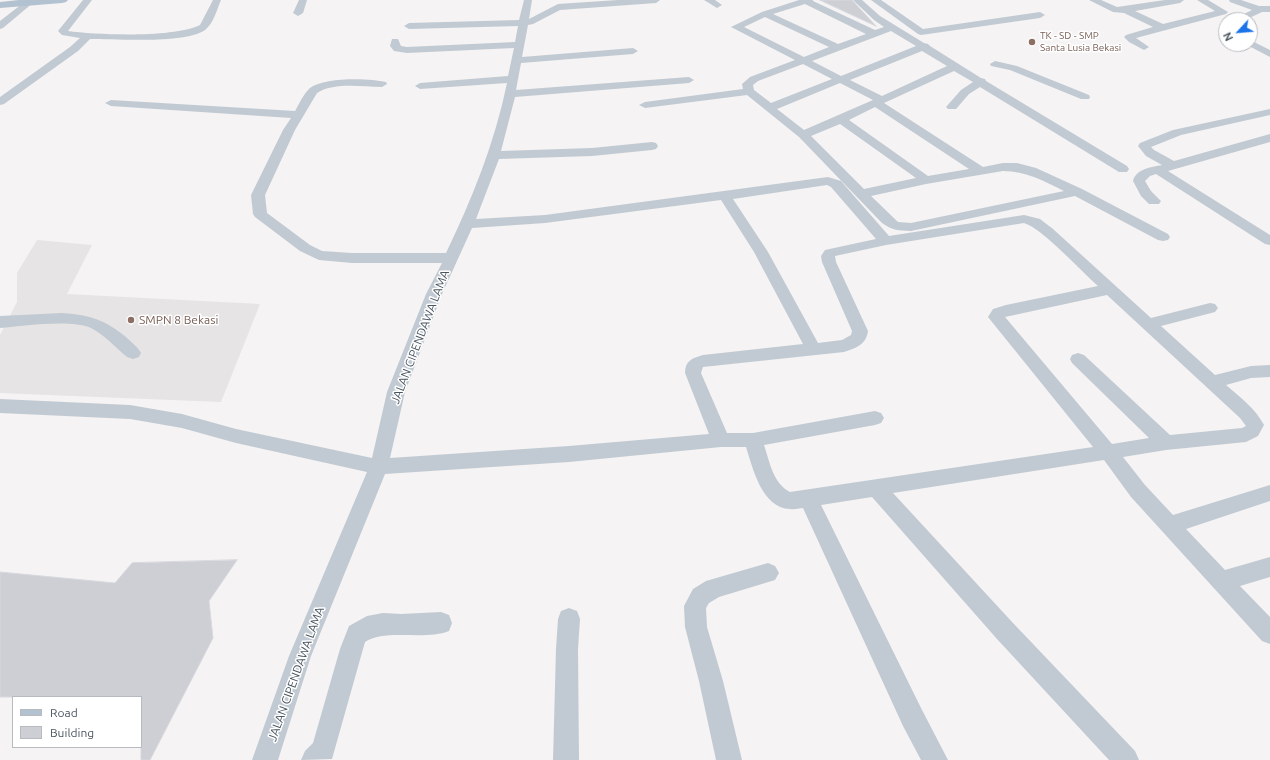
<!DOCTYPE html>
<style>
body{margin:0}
#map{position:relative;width:1270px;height:760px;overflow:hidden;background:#f5f3f3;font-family:Ubuntu,sans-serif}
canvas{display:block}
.legend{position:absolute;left:12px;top:696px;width:130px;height:52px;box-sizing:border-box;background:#fff;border:1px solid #b7bbc0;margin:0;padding:5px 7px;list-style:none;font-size:12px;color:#4a5661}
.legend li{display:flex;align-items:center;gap:8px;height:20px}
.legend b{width:20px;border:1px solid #b7bbc0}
.north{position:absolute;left:1218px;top:12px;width:40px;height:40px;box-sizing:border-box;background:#fff;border:1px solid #b7bbc0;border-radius:50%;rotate:244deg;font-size:11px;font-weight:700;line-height:16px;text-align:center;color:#4a5661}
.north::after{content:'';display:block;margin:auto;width:14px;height:18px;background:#1a73e8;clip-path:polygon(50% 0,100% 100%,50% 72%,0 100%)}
</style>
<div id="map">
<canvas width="1270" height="760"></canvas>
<ul class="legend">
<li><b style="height:5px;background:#b3c2d1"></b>Road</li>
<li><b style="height:11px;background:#cdcfd5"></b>Building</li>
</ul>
<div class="north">N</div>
</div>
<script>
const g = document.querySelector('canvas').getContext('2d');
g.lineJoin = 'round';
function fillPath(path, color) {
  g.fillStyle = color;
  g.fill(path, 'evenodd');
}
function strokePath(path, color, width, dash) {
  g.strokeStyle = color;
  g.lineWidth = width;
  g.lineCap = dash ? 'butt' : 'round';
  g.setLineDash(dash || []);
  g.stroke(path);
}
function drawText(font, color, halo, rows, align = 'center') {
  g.font = font + ' Ubuntu,sans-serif';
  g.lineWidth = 3;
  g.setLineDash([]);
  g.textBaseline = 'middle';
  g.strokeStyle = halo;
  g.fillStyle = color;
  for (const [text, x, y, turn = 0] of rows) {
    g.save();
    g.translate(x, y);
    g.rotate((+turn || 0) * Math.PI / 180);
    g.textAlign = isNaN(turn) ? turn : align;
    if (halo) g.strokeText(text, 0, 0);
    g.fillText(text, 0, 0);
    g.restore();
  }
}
const education = new Path2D(`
 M37 240 92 245 67 294 260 304 221 402 0 393V335L17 302V273Z`);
const building = new Path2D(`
 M820 0H852L876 26Z
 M237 560 209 601 213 638 150 760H141V697H0V572L115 583 132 563Z`);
const minor = new Path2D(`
 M27 0H33L34 2 3 28 0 29V21Z
 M83 0H92L68 31C98 35 174 38 200 25L213 0H221C217 9 214 23 205 30 185 44 116 39 90 39L78 51 4 104 0 105V97L70 47 80 38 62 35 58 31Z
 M299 0H307L303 13 298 16 293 13Z
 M524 0H532L529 19 558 4 618 0H660L656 3 560 10 533 24 528 25 522 57 633 48 638 51 633 54 521 63 516 90 689 77 694 80 689 83 515 97 501 151 592 148 652 142 656 143 658 146 656 149 652 150 592 156 499 159 476 219 545 215 828 177 841 181 889 236 1024 215 1040 219 1053 229 1151 318 1210 303 1215 304 1218 308 1215 312 1161 326 1215 375 1251 366 1270 365V377L1251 378 1226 385C1240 397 1255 408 1264 425L1258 436 1246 442 1166 450 1123 457 1145 485 1173 515 1270 485V501L1186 529 1225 570 1270 557V577L1240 586 1270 617V644L1262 641 1131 497 1104 460 893 493 1013 623 1135 751 1139 760H1109L997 639 872 497 821 505 921 708 948 760H921L903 726 803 508C799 508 794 510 790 509 762 508 753 469 746 447H721L569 462 385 474 311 656 278 760H252L289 656 367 472 236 443 182 428 130 419 0 413V399L130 405 182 414 236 429 372 458 387 392 426 294 442 263H352L319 260 300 251 255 217 253 214 251 195 283 130 291 118 111 106 105 103 111 100 295 111C299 104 304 93 310 88 324 77 369 78 386 82L387 84 382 87C361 87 335 82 317 93L295 130 265 195 267 213 310 245 322 251 352 253H446C472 199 495 142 507 83L420 89 415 86 420 83 508 76 514 48 407 53 394 51 390 46 392 39H398L401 46 407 47 515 42 518 26 409 29 404 26 409 23 519 20ZM827 185 831 187 876 239 825 250 821 256 822 262 852 331 851 335 842 340 818 343 768 252 733 199ZM721 200 754 252 803 344 703 355C692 358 685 361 685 373L709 434 569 446 390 458 405 392 442 294 472 228 545 223ZM1024 223C1042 228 1082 272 1098 286L1006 305 993 309 988 317 1093 447 790 492C773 483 770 463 764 445L875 425 881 423 884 418 881 413 875 411 753 433H727L701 373 703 367 844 352C856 348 866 345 868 331L836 262 835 256 886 245ZM1107 295 1240 418 1246 426 1242 428 1170 435 1084 355 1078 353 1072 355 1070 359 1072 363 1149 438 1112 444 1005 317Z
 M704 0H715L722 5 717 8Z
 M799 0H813V1L875 30 884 27 874 20 853 0H862L880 16 924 43 928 44 930 46 981 78 985 79 986 81 1127 166 1129 169 1127 172H1119L980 87 969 94 956 109H948L946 107 961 90 973 82 954 71 884 103 983 167 1003 163H1017L1036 168 1082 189 1168 234 1170 237 1168 240 1163 241 1158 240 1075 196 911 231C898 230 893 231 882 223L799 137 747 95 645 108 639 105 645 102 743 89 742 84 750 77 795 60 731 27 762 12ZM805 4 866 34 838 44 773 14ZM765 17 829 47 804 57 744 27ZM891 31 916 46 841 76 812 61ZM922 51 947 66 882 96 850 80ZM803 64 832 79 771 103 754 90 753 85 758 81ZM840 83 873 100 804 130 777 109ZM875 107 969 169 928 176 849 120ZM840 124 916 178 864 189 811 136ZM1003 171C1026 171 1044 181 1064 191L911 223 898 222 871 196 926 184Z
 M871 0H881L923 29 1040 12 1045 15 1040 18 921 35 918 34Z
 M1089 0H1101L1117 7 1165 0H1184L1180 3 1135 11 1163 24 1215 11 1197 0H1208L1228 12 1226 14 1136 38 1149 47 1144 50 1129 42 1124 37 1126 35 1153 27 1124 13 1113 12Z
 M1229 0H1241L1259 6H1270V12H1262L1245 20H1232L1252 10 1230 2Z
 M1226 23V33L1223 32 1219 28 1223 24Z
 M1250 40 1270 50V57L1247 45 1246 44H1250Z
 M995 61 1017 66 1089 95 1090 97 1089 99H1081L1010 70 991 66 990 64Z
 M1270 109V115L1181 135 1151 147 1154 150 1174 161 1270 134V142L1168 171 1270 235V245L1265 244 1156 174 1150 176 1145 181 1151 191 1161 201 1159 204H1149L1141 196 1133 181C1136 169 1151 167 1162 165L1146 156 1138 146 1140 143 1173 130Z
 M62 313C89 315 104 319 126 337 131 342 138 347 141 353L139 357 133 359 127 357C116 348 105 335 91 328 70 319 24 326 0 328V316Z
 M768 563 775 566 779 573 775 580 719 597 709 603 706 608 707 627 723 681 742 760H716L699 681 685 627 684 606 693 589 706 581Z
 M569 608 577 611 580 619 578 649 579 760H553L556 649 558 619 561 611Z
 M441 612 449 615 452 623 449 631C424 641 385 628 365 642L332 759 301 760 305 751 313 743 340 649 349 626 367 616 383 613 401 614Z`);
const major = new Path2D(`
 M19 0H68L66 2 62 3 0 8V2Z`);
const markers = [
 [1032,42,4,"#8d6e63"],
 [131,320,4,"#8d6e63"]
];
const farEducationnames = [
 ["TK - SD - SMP",1040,36],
 ["Santa Lusia Bekasi",1040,48]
];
const educationNames = [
 ["SMPN 8 Bekasi",139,320]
];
const streetNames = [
 ["JALAN CIPENDAWA LAMA",420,337,-69],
 ["JALAN CIPENDAWA LAMA",296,674,-70]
];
fillPath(education, '#e6e4e5');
fillPath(building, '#cdcfd5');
strokePath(building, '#d7d9de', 1);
fillPath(minor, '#c1cad2');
fillPath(major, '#b3c2d1');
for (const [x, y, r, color] of markers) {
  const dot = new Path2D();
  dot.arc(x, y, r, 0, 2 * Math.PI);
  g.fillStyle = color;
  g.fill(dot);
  strokePath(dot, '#fff', 1.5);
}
drawText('10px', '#785e54', '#fff', farEducationnames, 'left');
drawText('12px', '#785e54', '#fff', educationNames, 'left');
drawText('12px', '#4a5661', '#fff', streetNames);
</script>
